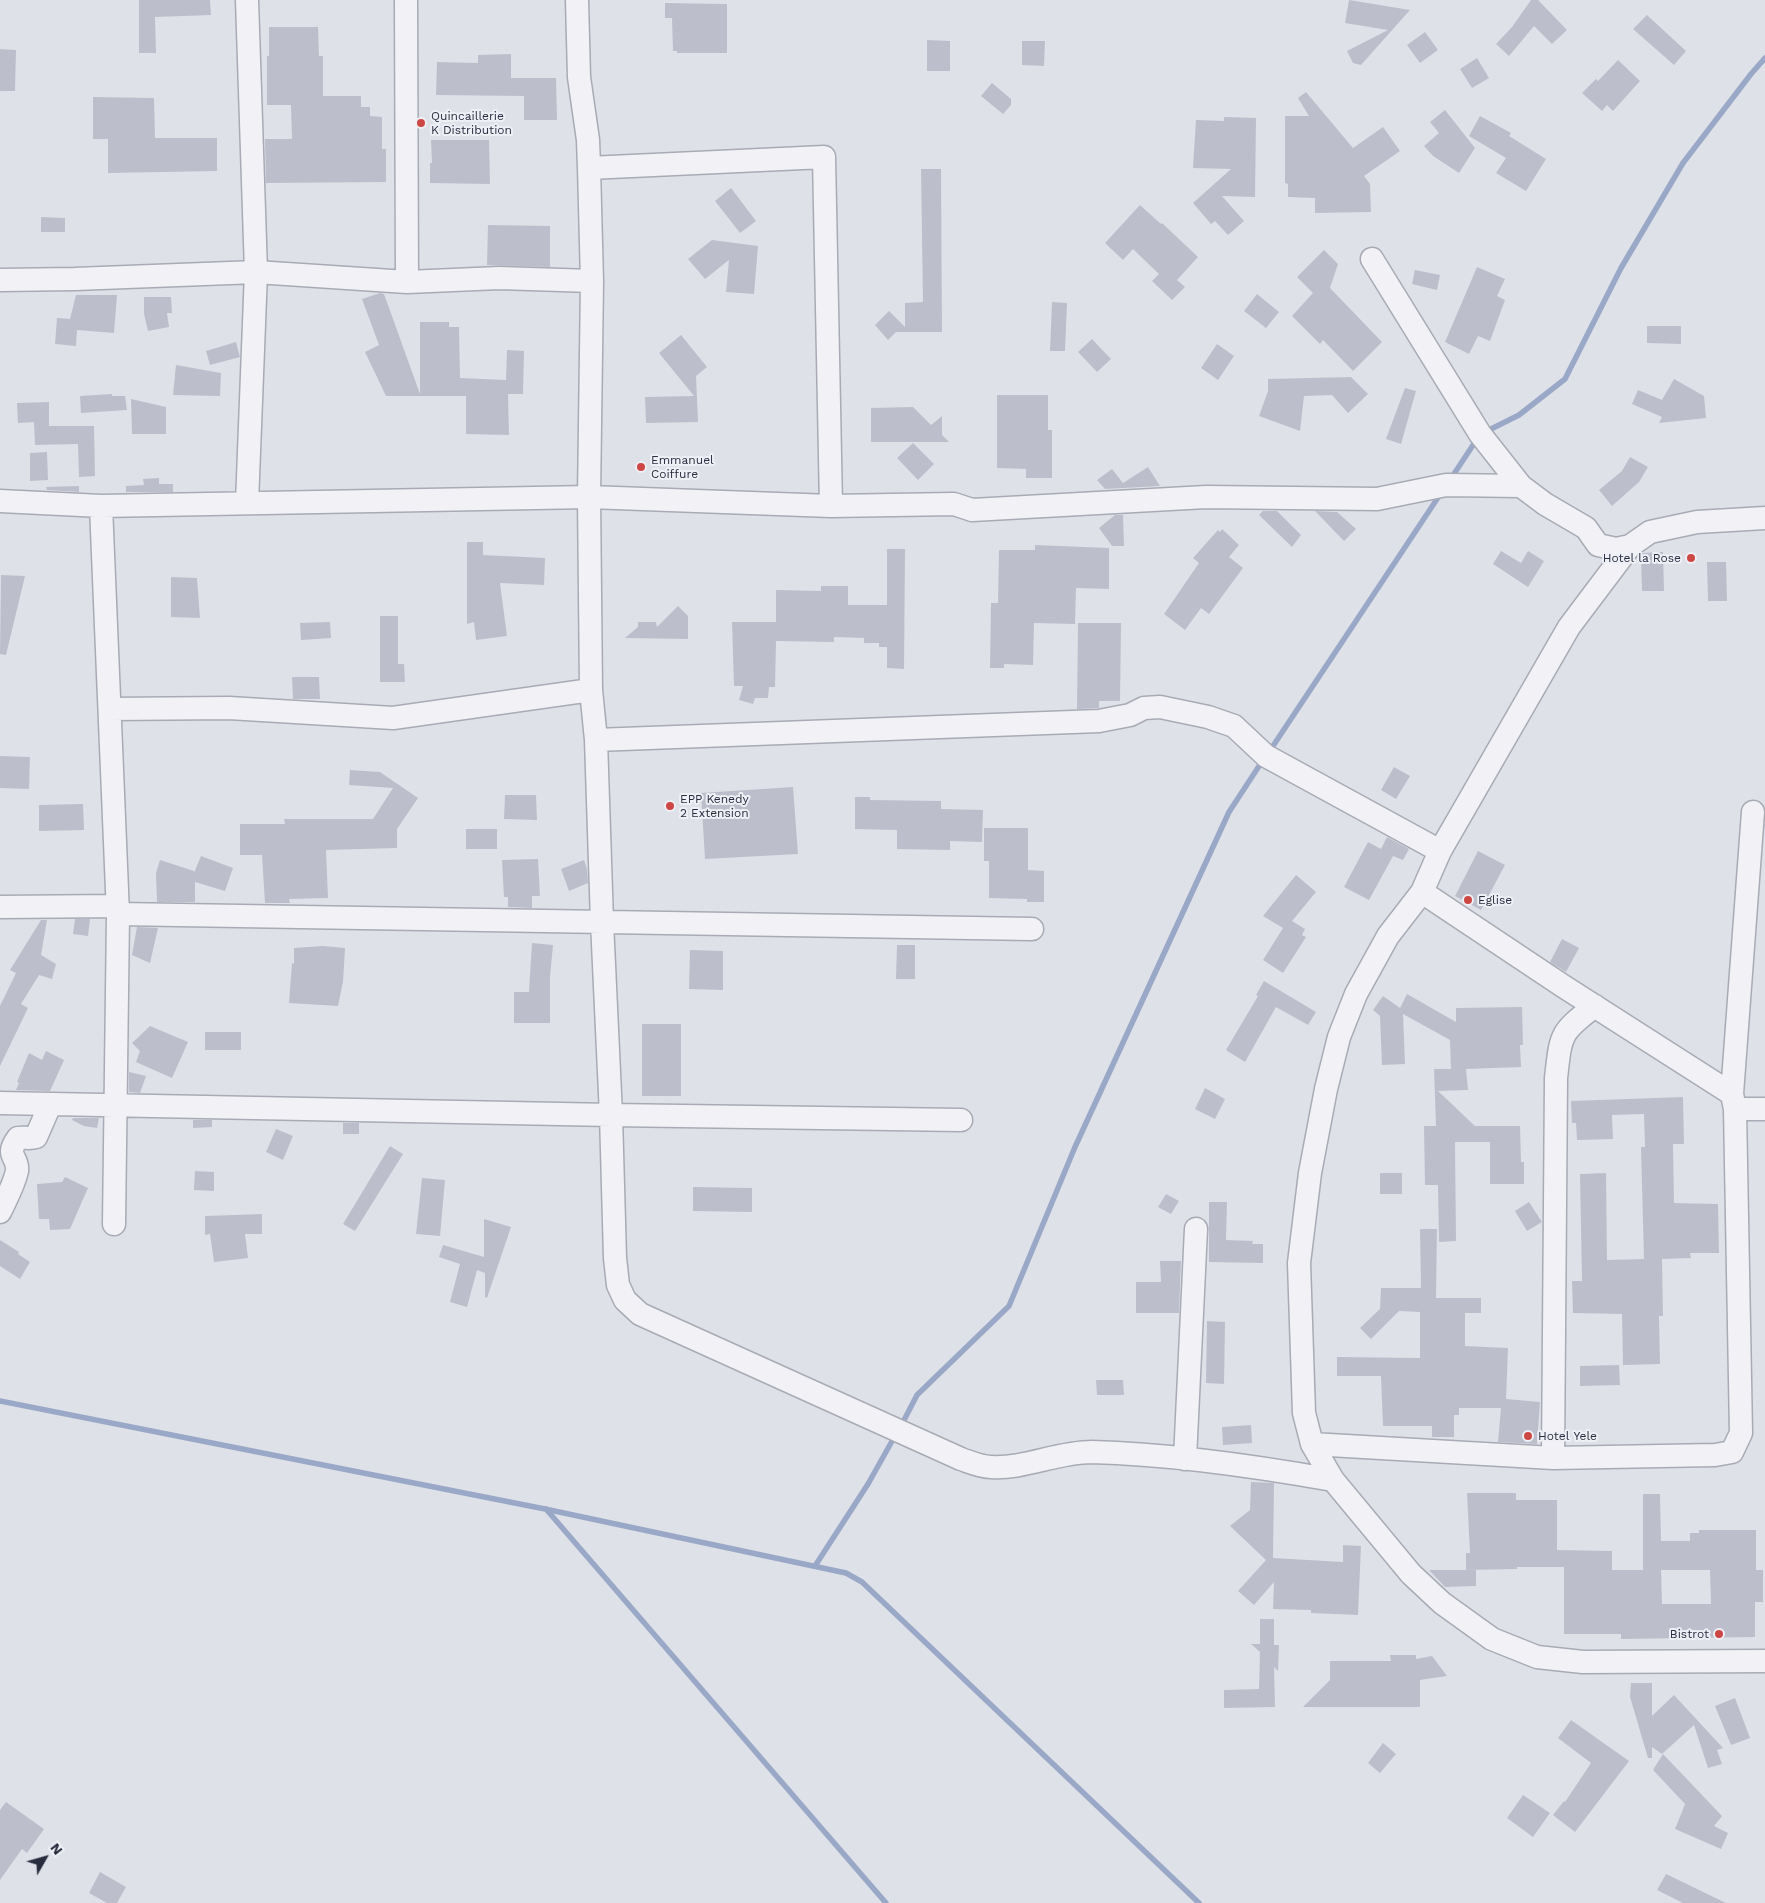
<!DOCTYPE html>
<style>
body{margin:0}
#map{position:relative;width:1765px;height:1903px;overflow:hidden;background:#dfe1e8;font-family:"Work Sans",sans-serif}
canvas{display:block}
.north{position:absolute;left:20px;top:1833px;width:50px;height:50px;-webkit-text-stroke:4px #eef0f6;paint-order:stroke;rotate:52deg;font-size:14px;font-weight:700;line-height:20px;text-align:center;color:#282c3f}
.north::after{content:'';display:block;margin:auto;width:18px;height:22px;background:#282c3f;clip-path:polygon(50% 0,100% 100%,50% 72%,0 100%)}
</style>
<div id="map">
<canvas width="1765" height="1903"></canvas>
<div class="north">N</div>
</div>
<script>
const g = document.querySelector('canvas').getContext('2d');
g.lineJoin = 'round';
function strokePath(path, color, width, dash) {
  g.strokeStyle = color;
  g.lineWidth = width;
  g.lineCap = dash ? 'butt' : 'round';
  g.setLineDash(dash || []);
  g.stroke(path);
}
function fillPath(path, color) {
  g.fillStyle = color;
  g.fill(path, 'evenodd');
}
function drawText(font, color, halo, rows, align = 'center') {
  g.font = font + ' "Work Sans",sans-serif';
  g.lineWidth = 4;
  g.setLineDash([]);
  g.textBaseline = 'middle';
  g.strokeStyle = halo;
  g.fillStyle = color;
  for (const [text, x, y, turn = 0] of rows) {
    g.save();
    g.translate(x, y);
    g.rotate((+turn || 0) * Math.PI / 180);
    g.textAlign = isNaN(turn) ? turn : align;
    if (halo) g.strokeText(text, 0, 0);
    g.fillText(text, 0, 0);
    g.restore();
  }
}
const stream = new Path2D(`
 M1485 432 1519 415 1565 379 1621 268 1683 163 1751 74 1765 58
 M1450 480 1477 439
 M1269 752 1441 493
 M0 1401 545 1509 846 1573 862 1582 1199 1903
 M901 1426 917 1395 1009 1306 1075 1147 1229 812 1263 760
 M546 1509 886 1903
 M815 1566 868 1484 896 1434`);
const building = new Path2D(`
 M139 0H210L211 15 155 17 156 53H139Z
 M1349 0 1410 10 1361 65 1353 63 1347 51 1388 30 1345 23Z
 M1531 0H1538L1567 30 1552 44 1534 26 1509 56 1496 44 1512 27Z
 M665 3 727 4V53H677V51H673L672 18H665Z
 M1647 15 1686 51 1674 65 1633 29Z
 M269 27H318L319 56H323V96H361V107H370V116L382 117V149H386V182L266 183 265 139H292L291 105H267V56H269Z
 M1425 32 1438 50 1420 63 1407 45Z
 M927 40 950 41V71H927Z
 M1022 41H1045L1044 66 1022 65Z
 M0 49 16 50 15 91H0Z
 M511 54V78H556L557 120H524V96L436 95 437 62 478 63V55Z
 M1477 58 1489 78 1472 88 1460 69Z
 M1618 60 1640 81 1613 111 1607 105 1602 111 1582 93 1596 79 1598 81Z
 M992 83 1011 99V105L1003 114 981 96Z
 M1306 92 1353 148 1383 127 1400 151 1364 176 1370 184 1371 212 1315 213V198L1288 197V184L1285 183V116H1309L1298 98Z
 M93 97 154 98 155 138H217V171L108 173V139H93Z
 M1445 110 1475 148 1459 173 1433 156 1424 146 1439 133 1430 122Z
 M1480 116 1511 133 1509 136 1546 159 1526 191 1496 173 1506 158 1469 136Z
 M1224 117 1256 118 1255 197 1222 196 1244 221 1228 235 1215 221 1211 224 1193 203 1231 169 1193 168 1196 120 1224 121Z
 M431 140H489L490 184 430 183V163H432Z
 M921 169H941L942 332H896L888 340 875 325 889 311 905 327V303L923 302Z
 M731 188 756 221 740 233 715 201Z
 M1140 205 1161 224 1162 223 1198 257 1177 280 1185 287 1172 300 1152 281 1159 274 1133 249 1123 260 1105 243Z
 M41 217 65 218V232H41Z
 M488 225 550 226V267L487 265Z
 M712 240 758 246 754 294 726 292 729 260 705 279 688 259Z
 M1324 250 1338 264 1330 288 1382 342 1353 371 1323 340 1320 344 1292 316 1313 293 1297 277Z
 M1477 267 1505 279 1497 296 1505 300 1490 341 1478 336 1469 354 1445 342Z
 M1415 270 1440 275 1437 290 1412 284Z
 M380 293 384 294 420 394V322H449V327H459L460 378 506 380 507 350 524 351 523 394H508L509 435 466 434V396H386L365 352 379 345 362 299Z
 M1257 294 1279 312 1266 328 1244 311Z
 M76 295H117L114 333 77 330 76 346 55 344 57 318 70 319Z
 M144 297H171L172 313H167L169 327 148 331 144 314Z
 M1052 302 1067 303 1065 351H1050Z
 M1647 326H1681V344L1647 343Z
 M681 335 707 367 696 376 698 422 646 423 645 397 694 396 659 353Z
 M1092 339 1111 359 1097 372 1078 352Z
 M236 342 240 357 210 365 206 351Z
 M1217 344 1234 356 1218 380 1201 368Z
 M176 365 221 373 220 396 173 395Z
 M1351 377 1368 394 1348 413 1332 395 1304 396 1300 431 1259 416 1268 391V379Z
 M1674 379 1704 396 1706 418 1659 423 1662 417 1632 404 1638 390 1662 400Z
 M1405 388 1416 391 1401 444 1386 439Z
 M112 394V396H125L127 410 81 413 80 396Z
 M997 395H1048V430H1052V478H1026V469L997 468Z
 M131 399 166 407V434H132Z
 M49 402V426H94L95 476 79 477 78 444 35 445 34 422 18 423 17 403Z
 M913 407 931 425 942 416V435L949 442H871V408Z
 M913 443 934 464 918 480 897 458Z
 M47 452 48 480 30 481V453Z
 M1630 457 1648 467 1639 482 1612 506 1599 490 1622 471Z
 M1148 467 1160 486 1105 489 1097 480 1112 469 1123 483Z
 M159 478V484H173V492H126V486L144 485 143 479Z
 M79 486V492L47 490 46 487Z
 M1263 511H1277L1301 535 1292 547 1259 515Z
 M1315 511 1337 512 1356 529 1344 541Z
 M1115 515H1123L1124 546H1112L1099 528Z
 M1222 529 1239 545 1229 557 1243 568 1209 614 1201 608 1185 630 1164 614 1199 563 1193 558 1218 530 1220 532Z
 M467 542H483V555L545 558 544 585 500 583 507 636 476 640 474 622 467 624Z
 M1035 545 1109 548V589L1076 588 1075 624 1034 623 1033 665 1004 664V668H990L991 603H998L999 550H1035Z
 M887 549H905L904 669 887 668V647H879V643H864V638L834 637V642L776 641 775 687H769L768 698H755L753 704 739 700 743 686H734L732 622H776V590L821 591V586H848V605H887Z
 M1501 551 1521 563 1528 551 1544 561 1528 587 1493 564Z
 M1663 552 1664 591H1642L1641 554 1643 553Z
 M1707 562H1726L1727 601H1708Z
 M1 575 25 576 6 655 0 654Z
 M171 577 197 578 200 618 171 617Z
 M678 606 688 616V639L625 638 638 627V622H656L657 627Z
 M380 616H398V664H404L405 682H380Z
 M330 622 331 638 301 640 300 623Z
 M1078 623H1121L1120 701H1099V708L1077 709Z
 M292 677H319L320 699H293Z
 M0 756 30 757 29 789 0 788Z
 M1394 767 1410 776 1396 799 1381 790Z
 M350 770 380 772 418 798 397 829V848L326 850 328 898 289 899 290 903H265L262 855H240V824H285L284 819H373L393 788 349 785Z
 M793 787 798 854 705 859 701 793Z
 M505 795H536L537 820 504 819Z
 M855 797H870V800L941 801V809L983 810 982 842 950 841V850L897 849V830L855 829Z
 M83 804 84 830 39 831V805Z
 M984 828H1028V870L1044 871V902H1027V899L989 898V861H984Z
 M466 829H497V849H466Z
 M1387 837 1409 849 1403 860 1393 856 1369 900 1344 887 1368 842 1381 849Z
 M1478 851 1505 865 1481 910 1455 896Z
 M201 856 233 868 225 891 195 882V902H157L156 873 160 860 194 871V873Z
 M538 859 540 896H532V908L508 907V897H504L502 860Z
 M584 860 587 869 588 883 569 891 561 869Z
 M1296 875 1316 892 1292 921 1305 929 1302 935 1306 937 1283 973 1263 960 1283 928 1263 916Z
 M75 919H90L88 936 73 934Z
 M41 920H47L41 955 56 964 52 979 39 975 21 1004 28 1008 0 1066V1006L16 973 10 970Z
 M137 927 158 928 150 963 132 955Z
 M1562 939 1579 948 1566 972 1550 962Z
 M532 943 553 945 550 977V1023H514V992H529Z
 M897 945H915V979H896Z
 M323 946 345 948 343 982 338 1006 289 1003 292 963 294 964V948Z
 M690 950 723 951V990L689 989Z
 M1264 981 1316 1012 1308 1025 1276 1007 1245 1062 1226 1050 1258 996 1256 995Z
 M1407 994 1456 1022V1008L1522 1007 1523 1045H1520L1521 1067 1466 1069 1468 1090 1438 1091 1475 1126H1520L1521 1162H1524V1184H1490V1142H1455L1456 1241 1439 1242 1438 1185H1425L1424 1126H1436L1434 1069H1451L1450 1040 1403 1014 1405 1064 1382 1065 1380 1016 1373 1010 1383 996 1400 1008Z
 M642 1024H681V1096H642Z
 M150 1026 188 1042 172 1078 136 1062 140 1051 132 1043Z
 M205 1032H241V1050H205Z
 M46 1051 64 1060 50 1091 16 1090 19 1083 17 1082 29 1053 42 1060Z
 M129 1072 146 1076 140 1093 129 1092Z
 M1205 1088 1225 1099 1215 1119 1195 1109Z
 M1683 1097 1684 1144H1673L1674 1203 1718 1204 1719 1253H1690L1691 1258 1662 1259 1663 1316H1659L1660 1364 1623 1365 1622 1314 1573 1313 1572 1281H1582L1580 1174 1606 1173 1607 1260 1644 1259 1641 1147H1645L1644 1114 1612 1115 1613 1139 1577 1140 1576 1123H1572L1571 1101Z
 M73 1118H99L97 1128 84 1126 72 1120Z
 M193 1120H212V1127L193 1128Z
 M343 1123H359V1134H343Z
 M276 1129 293 1136 283 1160 266 1152Z
 M390 1146 403 1154 355 1231 343 1224Z
 M195 1171 214 1172V1191L194 1190Z
 M1380 1173H1402V1194H1380Z
 M65 1177 88 1188 70 1229 50 1230 49 1219H39L37 1184 62 1182Z
 M422 1178 445 1180 440 1236 416 1234Z
 M693 1187 752 1188V1212L693 1211Z
 M1166 1194 1179 1201 1171 1214 1158 1207Z
 M1209 1202H1227L1226 1240 1253 1241 1252 1244H1263V1263L1209 1262Z
 M1529 1202 1542 1222 1527 1231 1515 1211Z
 M262 1214V1234H245L248 1258 214 1262 210 1234 205 1235V1216Z
 M484 1219 511 1227 487 1298 485 1297V1273L477 1270 467 1307 450 1302 460 1264 439 1257 443 1245 484 1257Z
 M1420 1229H1437L1436 1298H1481V1313H1465V1346L1508 1348 1506 1399 1540 1402 1537 1444 1498 1442 1501 1408H1459V1415H1454V1437H1432V1426H1383L1381 1376H1337V1357L1420 1358V1312L1399 1311 1371 1339 1360 1328 1380 1309 1381 1288H1421Z
 M0 1240 19 1252 18 1254 30 1262 20 1279 0 1266Z
 M1160 1261H1181L1179 1313H1136V1282H1161Z
 M1207 1321 1225 1322 1224 1384 1206 1383Z
 M1619 1365 1620 1385 1580 1386V1366Z
 M1096 1380H1123L1124 1395H1097Z
 M1251 1425 1252 1443 1223 1445 1222 1427Z
 M1251 1482 1274 1483 1273 1558 1343 1562V1545L1361 1546 1358 1615 1311 1613V1610L1273 1609 1274 1582 1254 1605 1238 1591 1266 1560 1230 1526 1250 1510Z
 M1467 1493H1516V1500H1557V1550L1612 1551V1570H1643V1494H1660L1661 1541H1690V1533H1699V1530H1756V1570H1763V1602H1755V1637L1621 1639V1634H1564V1567H1517V1569L1466 1570V1553H1470ZM1661 1570H1710L1711 1604H1662Z
 M1429 1570H1476V1586L1445 1587Z
 M1260 1619H1274V1645H1279L1278 1671 1274 1667 1275 1707 1224 1708V1690L1259 1689 1260 1652 1251 1644H1260Z
 M1390 1655H1416V1659L1432 1656 1447 1676 1420 1680V1707H1303L1330 1680V1661H1391Z
 M1631 1683H1652V1716L1674 1695 1723 1748 1717 1750 1722 1764 1708 1768 1694 1725 1662 1754 1652 1747V1758H1648L1630 1697Z
 M1735 1698 1750 1738 1731 1745 1715 1706Z
 M1571 1720 1629 1761 1575 1832 1553 1815 1564 1801 1565 1802 1591 1763 1558 1738Z
 M1383 1743 1396 1754 1380 1773 1368 1763Z
 M1663 1754 1722 1816 1714 1826 1728 1833 1721 1849 1675 1829 1685 1804 1653 1770Z
 M1523 1795 1550 1813 1533 1837 1507 1818Z
 M6 1802 44 1829 27 1853 22 1849 0 1880V1810Z
 M100 1872 126 1887 117 1903H107L89 1893Z
 M1666 1874 1726 1903H1683L1657 1890Z`);
const minor = new Path2D(`
 M406 0 407 282
 M577 0 579 77 588 140 589 168 592 281 589 497 591 690 596 740 602 922 611 1115 615 1258 618 1285 625 1300 640 1314 961 1459C970 1462 981 1467 991 1467 1025 1469 1057 1452 1092 1452 1172 1454 1254 1466 1333 1480
 M589 168 824 157 831 506
 M1372 259 1480 434 1521 486 1545 504 1586 528 1598 545 1616 549 1630 546
 M0 280 75 279 256 272 407 282 499 278 592 281
 M0 501 101 506 589 497 831 506 954 504 972 510 1206 497 1377 499 1446 485 1521 486
 M247 503 256 272 247 0
 M101 506 118 914 1032 929
 M1765 518 1697 522 1650 532 1630 546 1569 627 1440 851 1422 892 1388 936 1356 994 1339 1037 1326 1089 1310 1173 1299 1263 1304 1413 1312 1444 1333 1480 1411 1574 1442 1603 1492 1639 1537 1657 1583 1662 1765 1661
 M110 709 229 708 393 718 591 690
 M596 740 1099 721 1130 715 1144 708 1160 707 1208 717 1234 726 1266 756 1440 851
 M1422 892 1563 986 1732 1094
 M0 907 118 906
 M0 1103 611 1115 961 1120
 M1735 1109H1765
 M0 1212C6 1199 14 1185 17 1171 19 1156 4 1157 18 1138 25 1137 30 1139 36 1137L50 1105
 M114 1224 118 914
 M1312 1444 1553 1458 1715 1455 1732 1452 1741 1433 1735 1109 1732 1094 1753 812
 M1553 1458 1556 1078C1561 1035 1559 1033 1595 1006
 M1185 1459 1196 1229`);
const markers = [
 [421,123,5,"#cd4844"],
 [641,467,5,"#cd4844"],
 [1691,558,5,"#cd4844"],
 [670,806,5,"#cd4844"],
 [1468,900,5,"#cd4844"],
 [1528,1436,5,"#cd4844"],
 [1719,1634,5,"#cd4844"]
];
const poiNames = [
 ["Quincaillerie",431,116],
 ["K Distribution",431,130],
 ["Emmanuel",651,460],
 ["Coiffure",651,474],
 ["Hotel la Rose",1681,558,"right"],
 ["EPP Kenedy",680,799],
 ["2 Extension",680,813],
 ["Eglise",1478,900],
 ["Hotel Yele",1538,1436],
 ["Bistrot",1709,1634,"right"]
];
strokePath(stream, '#9aa8c8', 5.5);
fillPath(building, '#bcbfcb');
strokePath(minor, '#a8abb5', 25);
strokePath(minor, '#f2f2f6', 22);
for (const [x, y, r, color] of markers) {
  const dot = new Path2D();
  dot.arc(x, y, r, 0, 2 * Math.PI);
  g.fillStyle = color;
  g.fill(dot);
  strokePath(dot, '#eef0f6', 2);
}
drawText('12px', '#282c3f', '#eef0f6', poiNames, 'left');
</script>
